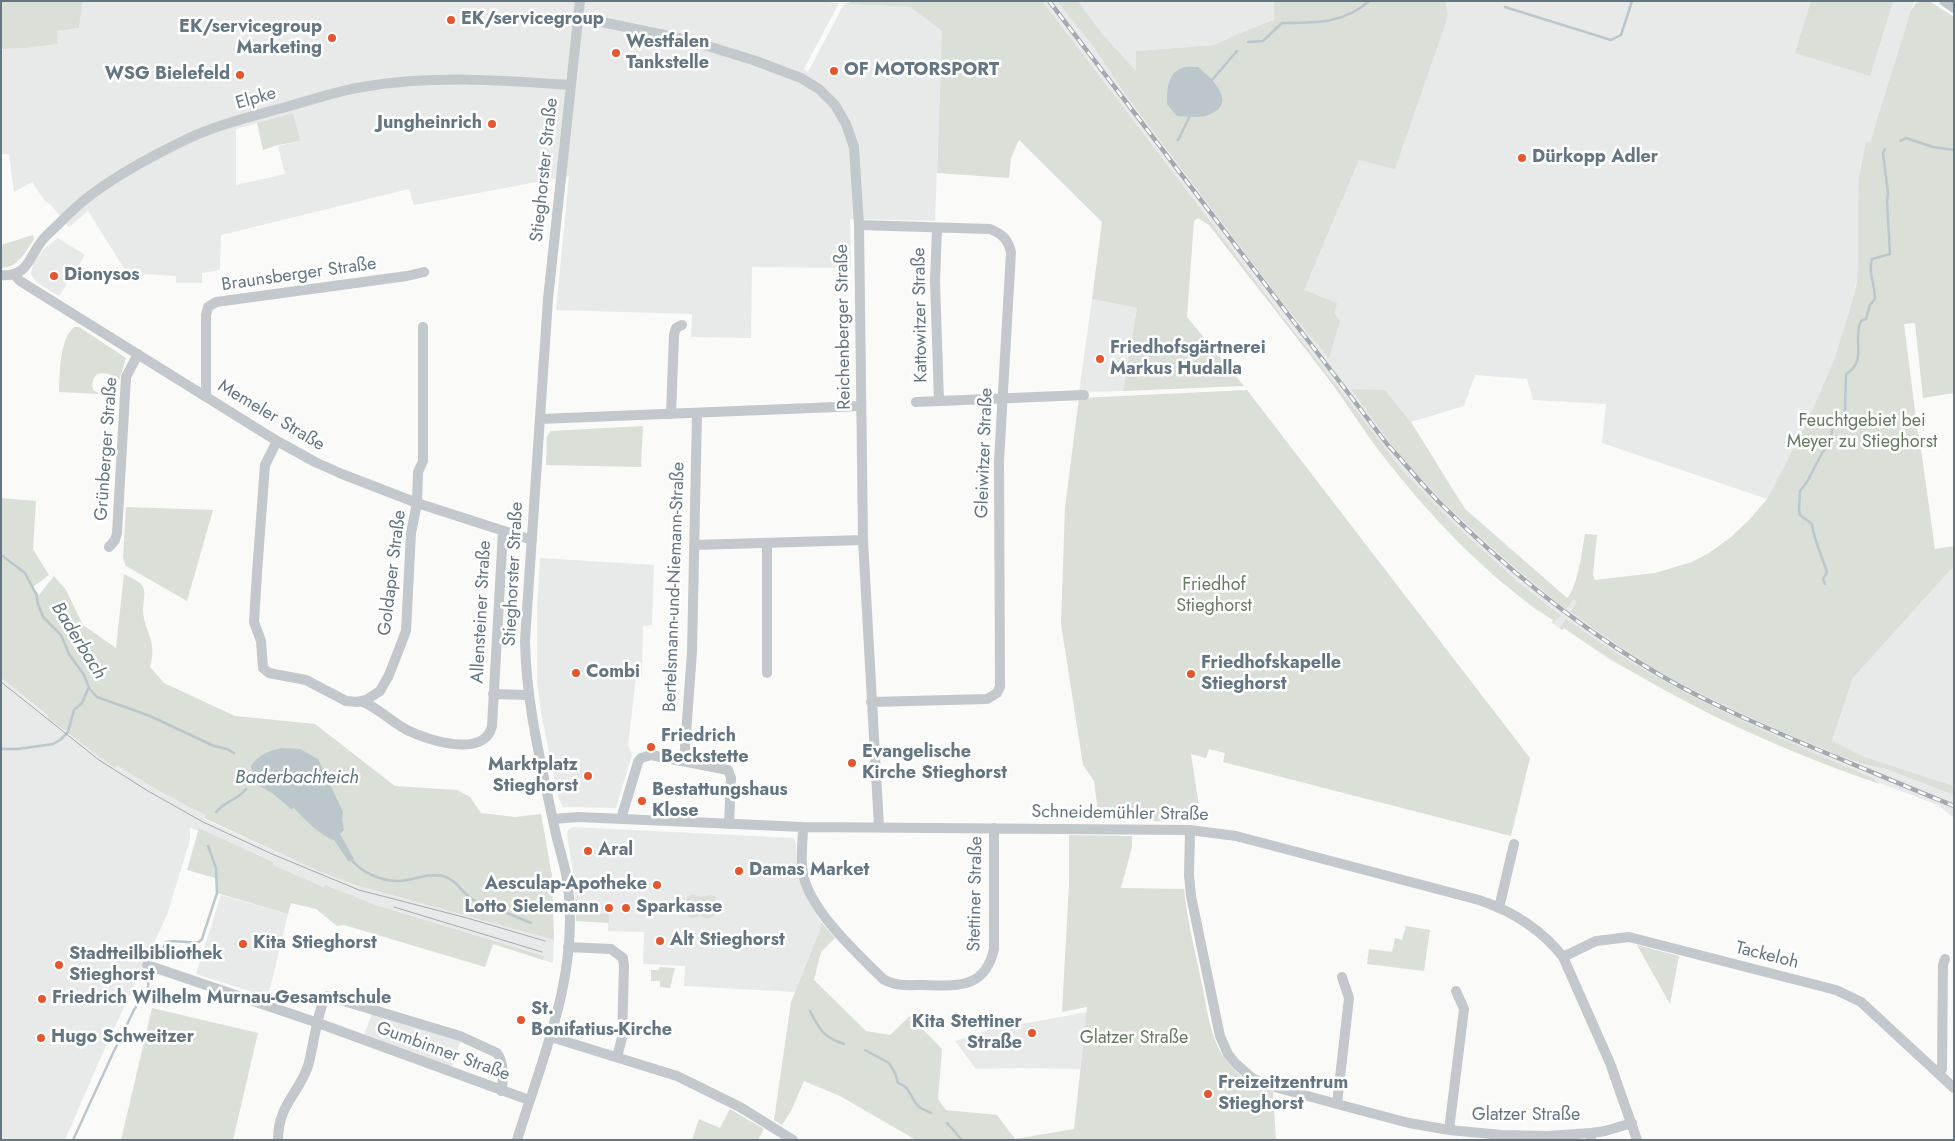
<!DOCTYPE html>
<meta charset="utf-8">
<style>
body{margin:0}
#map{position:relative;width:1955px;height:1141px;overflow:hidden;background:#fafaf8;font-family:Jost,sans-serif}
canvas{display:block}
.frame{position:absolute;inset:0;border:2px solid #657683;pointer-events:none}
</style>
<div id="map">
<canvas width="1955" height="1141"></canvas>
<div class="frame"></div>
</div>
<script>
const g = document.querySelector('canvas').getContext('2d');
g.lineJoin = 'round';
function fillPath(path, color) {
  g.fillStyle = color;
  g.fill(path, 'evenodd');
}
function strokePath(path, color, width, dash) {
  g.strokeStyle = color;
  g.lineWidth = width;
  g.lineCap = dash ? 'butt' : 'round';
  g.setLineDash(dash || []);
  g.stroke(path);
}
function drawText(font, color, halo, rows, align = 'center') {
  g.font = font + ' Jost,sans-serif';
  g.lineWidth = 5;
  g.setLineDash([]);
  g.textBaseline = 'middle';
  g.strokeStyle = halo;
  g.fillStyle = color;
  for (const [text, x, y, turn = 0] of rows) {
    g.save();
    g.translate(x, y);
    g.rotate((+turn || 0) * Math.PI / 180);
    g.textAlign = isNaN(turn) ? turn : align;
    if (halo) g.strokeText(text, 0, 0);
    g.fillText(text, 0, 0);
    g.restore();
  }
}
const built = new Path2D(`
 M83 1H813L839 3 804 69 808 72 844 4 910 7 942 31 935 221 850 219 851 268 752 267 751 338 691 337 692 314 556 310 569 176 414 205 409 189 221 235 220 270 202 273V283H176V276L127 273 88 211 69 227 51 205 45 201 32 182 14 192 9 154H1V49L28 48 58 44 56 31 79 28ZM293 113 299 141 278 146 285 174 236 185V129Z
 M1040 1H1057L1095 49 1303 291 1359 160 1395 168 1448 17 1446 1H1914L1870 142 1867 143 1860 168 1858 199V275L1851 305 1834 360 1807 422 1767 499 1602 443 1606 404 1533 400 1527 379 1475 375 1464 406 1411 422 1385 390 1465 509 1567 598 1570 595 1598 619 1883 768 1954 795V818L1938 805 1781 746 1710 714 1610 660 1564 628 1562 630 1552 623 1553 620 1535 609 1499 580 1438 520 1379 450 1298 335Z
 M1078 1H1274L1275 20 1240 33 1214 45 1136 51V71L1100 31Z
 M58 238 85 255 59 296 36 282 31 274 33 264 44 249Z
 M1092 299 1137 308 1123 391 1079 392Z
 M540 558 654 565 652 625 643 626 642 677H636L628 745 632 755 616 808 563 807 558 797 541 712 537 681V608Z
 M1954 566V786L1862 756 1832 742 1853 678Z
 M1 678 72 737H74L115 767 117 765 126 769 168 796 206 815 204 819 316 870 355 885 554 940 553 963 543 960 544 956 376 905 324 885 323 887 272 865 273 862 199 828V831L190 828V840L167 915 100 1059 65 1140H1Z
 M573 827 794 838 796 844 797 875 810 904 820 921 821 927 795 992 684 986 685 966 643 964 644 932 608 931V922L576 920 574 878 567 835 568 830Z
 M221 895 288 914 268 997 196 974Z
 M1087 1012 1080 1069 1017 1068 976 1069 955 1041 1015 1021 1016 1025Z
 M372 1013 461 1040 452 1067 364 1036Z`);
const green = new Path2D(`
 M1 1H83L79 28 57 31 58 44 28 48 1 49Z
 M854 1H1042L1288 323 1402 470 1456 526 1519 583 1561 616 1552 623 1553 620C1485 576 1429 515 1380 452 1361 428 1346 401 1327 377 1288 326 1248 276 1209 225L1198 218 1194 221 1187 317 1244 386 1123 391 1137 308 1092 299 1102 222 1019 140 1011 158 1009 178 937 173 942 31 910 7 844 4Z
 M1057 1H1078L1100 31 1136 71V51L1214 45 1240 33 1274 20V1H1446L1448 17 1395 169 1359 160 1304 290 1337 303 1334 313 1340 321 1329 358 1283 303 1123 91 1095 49Z
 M1811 1H1893L1870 76 1795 53Z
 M1921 1 1931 2 1954 17V393L1923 398 1915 323 1904 324 1918 434 1919 435 1935 549 1954 546V566L1853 678 1832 741 1862 756 1954 786V795L1883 768C1855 764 1827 750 1801 739 1757 721 1714 701 1673 679 1637 660 1604 635 1571 612L1577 602 1574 599 1566 609C1513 567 1462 523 1416 473 1392 447 1372 418 1351 389L1385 390 1411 422 1465 509 1567 598C1578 587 1582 550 1585 534L1597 535 1593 575 1595 580 1655 573 1692 562 1709 553 1731 537 1750 519 1767 499 1807 422 1834 360 1851 305 1857 282 1858 268V199L1859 176 1866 142H1870L1911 10 1916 3Z
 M293 113 300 141 278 145 263 150 257 123Z
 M33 235 34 239C26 251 18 268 1 268V245Z
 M74 327H79L126 358 119 381C108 369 89 369 93 390L100 394 59 392C60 374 59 340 74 327Z
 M1247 390 1530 758 1511 836 1223 762 1225 753 1209 749 1206 758 1191 754 1201 819 1191 822 1099 820 1094 781 1083 765 1061 624 1065 508 1079 398Z
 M643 426 641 467 546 465 547 436 551 431Z
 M1 498 36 501 33 549 49 575 33 587 39 595 54 576 66 590 83 625 116 648 124 574C129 577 140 581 143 587 146 593 143 603 143 610 144 633 158 640 150 667L164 683 235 716 315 724 395 786 457 790 470 797 481 813 515 817 541 814 552 876 554 940 355 885 316 870 204 818 206 815C175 801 144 782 117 765L115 768 49 719 46 714 1 678Z
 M126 507 213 510 187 601 126 566 123 558Z
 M1566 619C1662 689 1764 732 1873 778L1880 784C1768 746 1661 695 1564 628L1562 630 1560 628Z
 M199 828 273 862V865L323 887 325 885 376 905 544 956 543 960 493 944 485 967 344 925 337 926 316 909 291 903 288 914 217 893 215 878 187 870Z
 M1069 835 1132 836V847L1121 888 1184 889C1187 920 1195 950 1201 980 1207 1006 1209 1038 1226 1060 1237 1076 1254 1087 1273 1092L1276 1140H916L840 1096 804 1081 791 1111 782 1125 774 1120 791 1002 821 927 820 921 835 938 821 952 814 980 866 1031 890 1035 910 1016 942 1049 938 1099 946 1110 997 1115 1015 1139 1074 1129 1087 1007 1062 1012 1069 884Z
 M691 894 702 897 710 895 715 896 717 901 713 906 715 912 713 917 707 919 701 916 693 918 689 917 686 911 689 905 686 900Z
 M576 912 609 914V923L576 921Z
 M1406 926 1430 930 1424 971 1367 964 1369 949 1392 952 1395 938 1402 940Z
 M1637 945 1679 956 1670 1004Z
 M660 967 675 968 670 988 660 987V981H651V970H658Z
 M152 1008 258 1033 233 1140H121Z
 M730 1109 764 1129 758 1140H692L699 1119 720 1128Z`);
const water = new Path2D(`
 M1198 67C1214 80 1240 106 1205 116 1197 118 1186 116 1177 116L1167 104C1167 92 1167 73 1182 68 1186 66 1193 67 1198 67Z
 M281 748 300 749 318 759 343 812 342 819 344 830 340 834 354 859 349 862 334 840C322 837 303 818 294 808L291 809 272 793 256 784 253 780 251 766C258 755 269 751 281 748Z`);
const stream = new Path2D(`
 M1505 7 1611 40 1621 35 1632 1
 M1248 42 1263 41 1282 23C1313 23 1344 24 1369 1
 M1212 80 1237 51
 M1178 140 1191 114
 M1900 141 1906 138 1933 147 1954 150
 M1 555 25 573 36 594 38 604 43 617 61 635 69 654 84 675 89 688 97 697 150 716 214 746 227 749 234 753
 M1825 584 1823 579 1827 572C1822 556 1814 541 1812 524L1800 515 1799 510 1800 491 1807 482 1822 453 1831 442 1832 429 1845 411 1846 374C1868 361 1852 338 1861 321L1866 319 1870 305 1875 299C1875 283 1868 275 1872 259L1890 254 1887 201 1888 193 1883 153 1885 149
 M1 749H18L53 744 60 740 68 732 74 710 82 703 88 689
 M216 812C225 801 238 800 246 789
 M350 858C361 873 383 882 401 881 416 879 429 873 443 876 458 880 464 897 477 902 495 908 513 915 531 923
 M159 957 166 942C178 939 188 944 199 942L202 939 217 893 216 868 208 846
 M810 1011C820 1030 823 1037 844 1044
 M865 1050 889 1063 895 1073 898 1083C909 1086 910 1096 917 1105 919 1108 927 1111 931 1113
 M947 1123 962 1140
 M73 1140 114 1051 134 1010 148 988 149 975`);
const minor = new Path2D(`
 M1944 1 1954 8
 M578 17 688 40 753 60 801 78 819 89 835 105 846 124 854 147 859 225 863 540 879 827
 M859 225 990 229C1002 234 1008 239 1011 252L999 461 1000 687 997 693 987 699 871 702
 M937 228 935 281 939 401
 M1 275C30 278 29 253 46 236 58 225 69 213 82 202 112 177 150 157 185 140 216 125 250 117 282 108 309 101 336 91 363 87 431 75 501 80 570 85
 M15 275 20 281 277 441 315 462 342 474 417 503 532 540
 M206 397V315L208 307 216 302 407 276 424 272
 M916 402 1084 395
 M671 414 674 335 676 328 682 325
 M540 419 861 406
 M277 441 265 465 257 573 254 622 261 641 263 668 269 673 306 680 346 701 357 702 366 700 380 691 389 675 406 631 411 533 417 503 418 472 423 461V327
 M694 545 863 540
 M109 547 115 540 117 533 126 377 138 354
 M767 673V543
 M493 694 528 695
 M361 701C379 708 391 722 407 730 427 740 485 759 492 726L503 531
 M684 761 692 652 697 413
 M553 819 578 817 803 827 1190 830 1236 836 1479 900C1512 911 1542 930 1563 957L1610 1063 1637 1140
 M621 819 638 762 641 758 651 755 728 770 731 778 729 824
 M803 827C803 842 800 858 803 873 809 910 857 953 883 979 896 987 910 985 924 985 958 986 985 989 994 949V828
 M1190 830 1189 875 1191 896 1220 1036 1228 1054 1235 1063 1252 1078 1271 1086 1352 1108 1409 1123 1449 1130 1502 1135 1548 1136 1591 1133
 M1499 908 1514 844
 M568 947 611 949 623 958 624 966 622 1038 617 1057
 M1563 957 1596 941 1629 937 1836 990 1861 1002 1954 1088
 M147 965 318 1023 529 1100
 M551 1037 677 1076 740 1107 793 1140
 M1939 1073 1942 1069 1943 965 1945 959
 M1337 1104 1349 998 1342 977
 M1449 1130 1464 1009 1456 991
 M278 1140C278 1105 298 1095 308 1066 313 1050 318 1005 327 996L460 1036 497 1053C504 1062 504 1080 501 1091
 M517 1140C543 1056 579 976 568 886 566 867 559 849 555 830 542 767 526 705 525 640L548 299 580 1
 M1591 1140V1133L1605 1131 1632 1123`);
const tram = new Path2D(`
 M1 682 99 760 148 791 203 822 272 854 359 890 467 918 545 941
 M394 907 542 952`);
const rail = new Path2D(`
 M1049 1 1387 444C1405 463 1421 484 1440 503 1501 564 1567 618 1640 663 1697 699 1759 725 1821 751 1865 769 1909 788 1954 806`);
const markers = [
 [451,20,5,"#e4572e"],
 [332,38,5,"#e4572e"],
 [616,53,5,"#e4572e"],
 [834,71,5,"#e4572e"],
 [240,75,5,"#e4572e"],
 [492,124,5,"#e4572e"],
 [1522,158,5,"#e4572e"],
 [54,276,5,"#e4572e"],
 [1100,359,5,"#e4572e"],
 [576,673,5,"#e4572e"],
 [1191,674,5,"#e4572e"],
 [651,747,5,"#e4572e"],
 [852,763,5,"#e4572e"],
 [588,776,5,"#e4572e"],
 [642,801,5,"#e4572e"],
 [588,851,5,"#e4572e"],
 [739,871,5,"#e4572e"],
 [657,885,5,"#e4572e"],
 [609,908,5,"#e4572e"],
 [626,908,5,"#e4572e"],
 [660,941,5,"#e4572e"],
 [243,944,5,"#e4572e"],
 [59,965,5,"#e4572e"],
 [42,999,5,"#e4572e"],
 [521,1020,5,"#e4572e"],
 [1032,1033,5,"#e4572e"],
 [41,1038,5,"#e4572e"],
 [1208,1094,5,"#e4572e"]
];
const poiNames = [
 ["EK/servicegroup",461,20],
 ["EK/servicegroup",322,28,"right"],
 ["Marketing",322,49,"right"],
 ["Westfalen",626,43],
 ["Tankstelle",626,64],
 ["OF MOTORSPORT",844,71],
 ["WSG Bielefeld",230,75,"right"],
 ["Jungheinrich",482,124,"right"],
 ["Dürkopp Adler",1532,158],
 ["Dionysos",64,276],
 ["Friedhofsgärtnerei",1110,349],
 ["Markus Hudalla",1110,370],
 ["Friedhofskapelle",1201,664],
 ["Stieghorst",1201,685],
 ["Combi",586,673],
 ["Friedrich",661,737],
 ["Beckstette",661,758],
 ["Evangelische",862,753],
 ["Kirche Stieghorst",862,774],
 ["Marktplatz",578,766,"right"],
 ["Stieghorst",578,787,"right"],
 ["Bestattungshaus",652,791],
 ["Klose",652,812],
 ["Aral",598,851],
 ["Damas Market",749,871],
 ["Aesculap-Apotheke",647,885,"right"],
 ["Lotto Sielemann",599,908,"right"],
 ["Sparkasse",636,908],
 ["Alt Stieghorst",670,941],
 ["Kita Stieghorst",253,944],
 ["Stadtteilbibliothek",69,955],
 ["Stieghorst",69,976],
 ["Friedrich Wilhelm Murnau-Gesamtschule",52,999],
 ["St.",531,1010],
 ["Bonifatius-Kirche",531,1031],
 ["Kita Stettiner",1022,1023,"right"],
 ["Straße",1022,1044,"right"],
 ["Hugo Schweitzer",51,1038],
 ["Freizeitzentrum",1218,1084],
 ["Stieghorst",1218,1105]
];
const streetNames = [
 ["Elpke",256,99,-16],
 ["Stieghorster Straße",545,170,-84],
 ["Braunsberger Straße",299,275,-8],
 ["Kattowitzer Straße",921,315,-91],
 ["Reichenberger Straße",844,327,-91],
 ["Memeler Straße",271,416,31],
 ["Grünberger Straße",107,449,-86],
 ["Gleiwitzer Straße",985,453,-88],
 ["Goldaper Straße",393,573,-83],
 ["Stieghorster Straße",514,574,-87],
 ["Bertelsmann-und-Niemann-Straße",675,587,-88],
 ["Allensteiner Straße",482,612,-87],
 ["Schneidemühler Straße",1120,814,1],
 ["Stettiner Straße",976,894,-89],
 ["Tackeloh",1767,956,14],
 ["Gumbinner Straße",443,1052,20],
 ["Glatzer Straße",1526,1116]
];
const parkNames = [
 ["Feuchtgebiet bei",1862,422],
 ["Meyer zu Stieghorst",1862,443],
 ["Friedhof",1214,586],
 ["Stieghorst",1214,607],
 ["Glatzer Straße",1134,1039]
];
const waterNames = [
 ["Baderbach",78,641,58],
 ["Baderbachteich",297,778]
];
fillPath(built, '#e8e9e9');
fillPath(green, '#dadfd7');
fillPath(water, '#bbc7cb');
strokePath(stream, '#bbc7cb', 2.5);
strokePath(minor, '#c3c8cc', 10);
strokePath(tram, '#a2aab0', 1);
strokePath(rail, '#a2aab0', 4.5);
strokePath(rail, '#fff', 2.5, [8]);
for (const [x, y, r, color] of markers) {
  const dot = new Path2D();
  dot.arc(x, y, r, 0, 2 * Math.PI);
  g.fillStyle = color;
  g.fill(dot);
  strokePath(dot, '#fff', 2);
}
drawText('bold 18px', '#657683', '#fff', poiNames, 'left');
drawText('18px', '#657683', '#fff', streetNames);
drawText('18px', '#687a64', '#fff', parkNames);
drawText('italic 19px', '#60757c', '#fff', waterNames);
</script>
